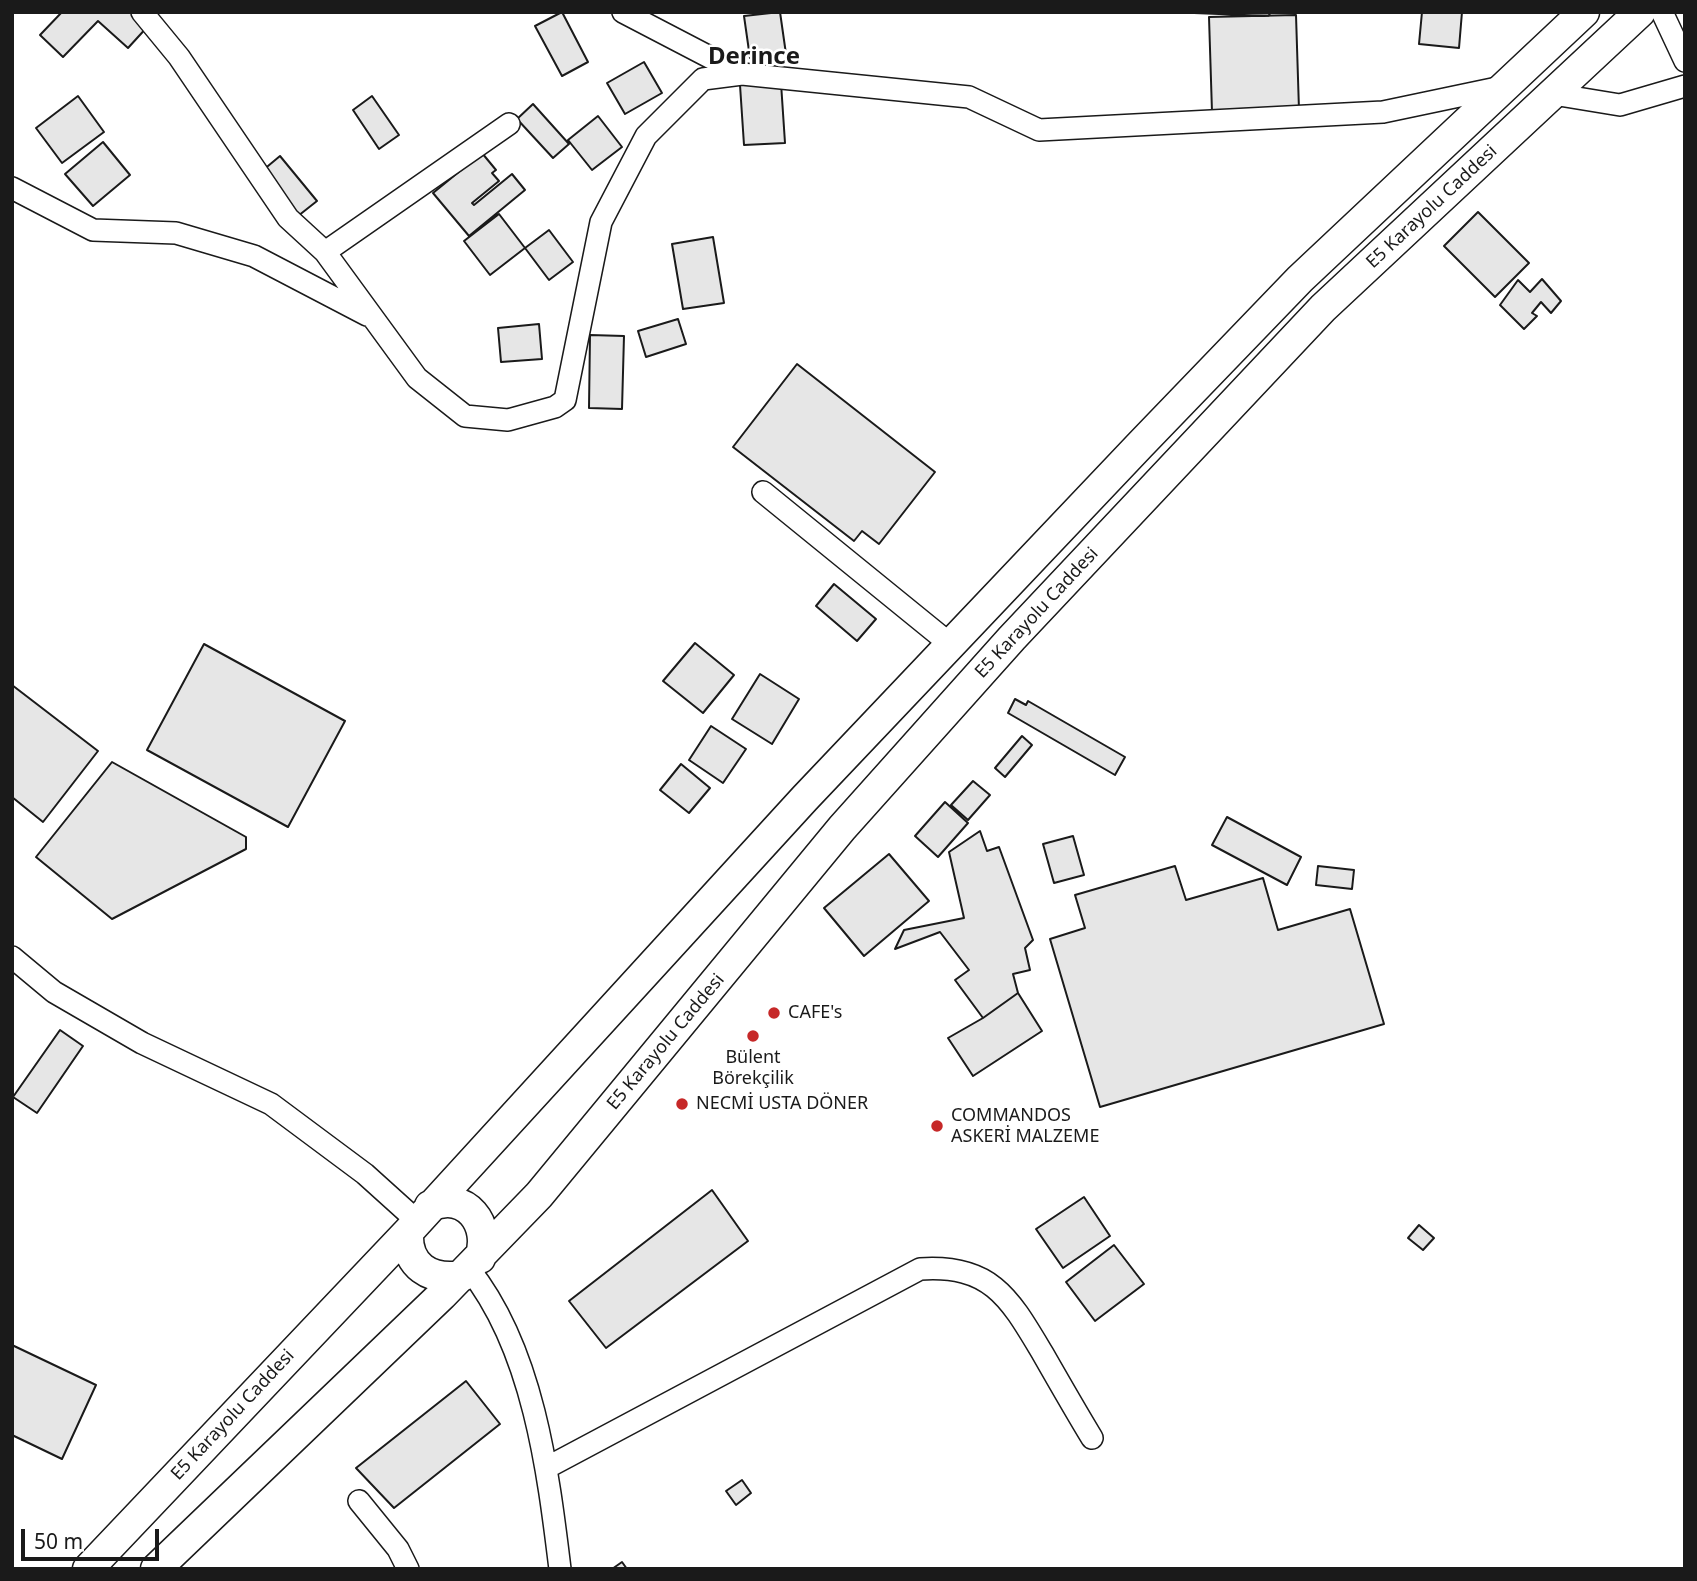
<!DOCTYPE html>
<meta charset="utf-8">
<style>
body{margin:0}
#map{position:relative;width:1697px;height:1581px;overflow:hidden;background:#fff;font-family:"Noto Sans",sans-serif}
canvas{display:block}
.frame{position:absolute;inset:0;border:14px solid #1a1a1a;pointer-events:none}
.scale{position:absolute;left:21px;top:1529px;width:138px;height:32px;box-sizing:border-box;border:4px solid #1a1a1a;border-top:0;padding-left:9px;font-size:21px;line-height:24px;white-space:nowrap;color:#1a1a1a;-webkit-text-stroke:5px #fff;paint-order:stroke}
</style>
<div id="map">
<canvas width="1697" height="1581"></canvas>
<div class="frame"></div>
<div class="scale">50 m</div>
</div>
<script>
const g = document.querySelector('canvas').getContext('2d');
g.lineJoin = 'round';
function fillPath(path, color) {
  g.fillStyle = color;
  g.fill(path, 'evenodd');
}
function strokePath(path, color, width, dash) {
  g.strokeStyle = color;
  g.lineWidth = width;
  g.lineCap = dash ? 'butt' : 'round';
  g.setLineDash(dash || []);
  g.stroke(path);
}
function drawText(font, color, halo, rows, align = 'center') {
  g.font = font + ' "Noto Sans",sans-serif';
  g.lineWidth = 5;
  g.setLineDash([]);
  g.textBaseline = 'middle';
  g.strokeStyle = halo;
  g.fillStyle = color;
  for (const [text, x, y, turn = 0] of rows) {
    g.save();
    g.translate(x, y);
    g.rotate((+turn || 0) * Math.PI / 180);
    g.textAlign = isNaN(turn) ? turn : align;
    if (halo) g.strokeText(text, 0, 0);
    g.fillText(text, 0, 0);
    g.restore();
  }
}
const building = new Path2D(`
 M62 12H135L149 25 128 48 98 21 63 57 40 35Z
 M562 12 588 62 562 76 535 26Z
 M780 12 786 54 750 58 744 16Z
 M1169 12H1270L1269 16Z
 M1422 12H1462L1459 48 1419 44Z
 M1296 15 1299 110 1212 112 1209 17Z
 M644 62 662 93 625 114 607 83Z
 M781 83 785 143 744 145 740 85Z
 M78 96 104 132 62 163 36 128Z
 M372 96 399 135 379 149 353 110Z
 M533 104 569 144 553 158 517 119Z
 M598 116 622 147 592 170 568 140Z
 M103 142 130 175 93 206 65 174Z
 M482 153 496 170 492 173 499 181 472 203 474 205 512 174 525 190 469 236 433 193Z
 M280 156 317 201 298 216 262 171Z
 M1478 212 1529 263 1495 297 1444 246Z
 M499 214 525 248 490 275 464 241Z
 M549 230 573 262 549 280 525 248Z
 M713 237 724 303 683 309 672 244Z
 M1542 279 1561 301 1551 313 1541 302 1532 313 1537 316 1524 329 1500 305 1518 280 1530 292Z
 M678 319 686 344 646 357 638 331Z
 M539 324 542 359 501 362 498 328Z
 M590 335 624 336 622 409 589 408Z
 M797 364 935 472 879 544 862 531 854 541 733 447Z
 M834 584 876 619 857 641 816 606Z
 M695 643 734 675 703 713 663 681Z
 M204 644 345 721 288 827 147 750Z
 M760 674 799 699 772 744 732 719Z
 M12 685 98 751 43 822 12 797Z
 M1015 699 1026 705 1028 701 1125 757 1115 775 1008 713Z
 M711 726 746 749 723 783 689 760Z
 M1022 736 1032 745 1005 777 995 768Z
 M112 762 246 837V849L112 919 36 857Z
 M681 764 710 788 689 813 660 790Z
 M973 781 990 795 968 820 951 805Z
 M945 802 968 823 938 857 915 836Z
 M1227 817 1301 857 1287 885 1212 845Z
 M980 831 987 851 999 847 1033 940 1025 948 1030 970 1013 974 1018 993 983 1018 955 980 969 970 940 932 895 949 904 930 964 918 949 852Z
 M1073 836 1084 875 1054 883 1043 844Z
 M889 854 929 901 864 956 824 908Z
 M1175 866 1186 900 1263 878 1278 930 1350 909 1384 1024 1100 1107 1050 939 1085 928 1075 895Z
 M1318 866 1354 870 1352 889 1316 885Z
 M1018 993 1042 1031 973 1076 948 1038 983 1018Z
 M60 1030 83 1046 37 1113 13 1097Z
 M712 1190 748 1241 606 1348 569 1301Z
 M1084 1197 1110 1236 1063 1268 1036 1229Z
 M1419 1225 1434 1238 1423 1250 1408 1238Z
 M1114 1245 1144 1284 1095 1321 1066 1282Z
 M12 1345 96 1385 62 1459 12 1435Z
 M466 1381 500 1424 394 1508 356 1468Z
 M742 1480 751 1493 736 1505 726 1491Z
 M622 1562 627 1569H612Z`);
const minor = new Path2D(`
 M142 12 179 57 288 218 325 252 417 378 465 416 508 420 555 407 565 400 601 222 646 136 703 79 742 74 969 97 1039 130 1383 112 1502 87
 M623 12 742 74
 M1662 12 1685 61
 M1553 94 1620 105 1685 86
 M12 188 93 230 176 233 254 256 367 315
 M325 252 509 124
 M763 492 950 644
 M12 957 54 992 142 1043 271 1104 365 1174 416 1220
 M469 1269C533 1349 548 1470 560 1569
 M548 1467 920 1269C992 1264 1010 1299 1043 1354 1059 1382 1075 1410 1092 1438
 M359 1501 398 1549 408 1569`);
const highway = new Path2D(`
 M430 1206C466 1190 492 1225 480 1258
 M408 1232C406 1266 430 1281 462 1276
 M88 1569 408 1232 805 798 1140 445 1300 279 1584 12
 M156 1569 442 1295 539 1195 842 828 1012 638 1323 308 1640 12`);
const markers = [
 [774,1013,7,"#c62828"],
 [753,1036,7,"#c62828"],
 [682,1104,7,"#c62828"],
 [937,1126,7,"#c62828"]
];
const streetNames = [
 ["E5 Karayolu Caddesi",1432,207,-43],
 ["E5 Karayolu Caddesi",1037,613,-47],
 ["E5 Karayolu Caddesi",666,1042,-50],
 ["E5 Karayolu Caddesi",233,1415,-47]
];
const poiNames = [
 ["CAFE's",788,1013],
 ["Bülent",753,1058,"center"],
 ["Börekçilik",753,1079,"center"],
 ["NECMİ USTA DÖNER",696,1104],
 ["COMMANDOS",951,1116],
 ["ASKERİ MALZEME",951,1137]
];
const districtNames = [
 ["Derince",754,57]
];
fillPath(building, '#e6e6e6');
strokePath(building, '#1a1a1a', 2);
strokePath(minor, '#1a1a1a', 24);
strokePath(highway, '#1a1a1a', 33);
strokePath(minor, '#fff', 21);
strokePath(highway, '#fff', 30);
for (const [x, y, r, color] of markers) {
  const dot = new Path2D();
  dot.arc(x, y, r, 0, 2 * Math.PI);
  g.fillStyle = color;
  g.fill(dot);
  strokePath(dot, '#fff', 2.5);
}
drawText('18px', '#1a1a1a', '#fff', streetNames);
drawText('18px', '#1a1a1a', '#fff', poiNames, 'left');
drawText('bold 24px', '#1a1a1a', '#fff', districtNames);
</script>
